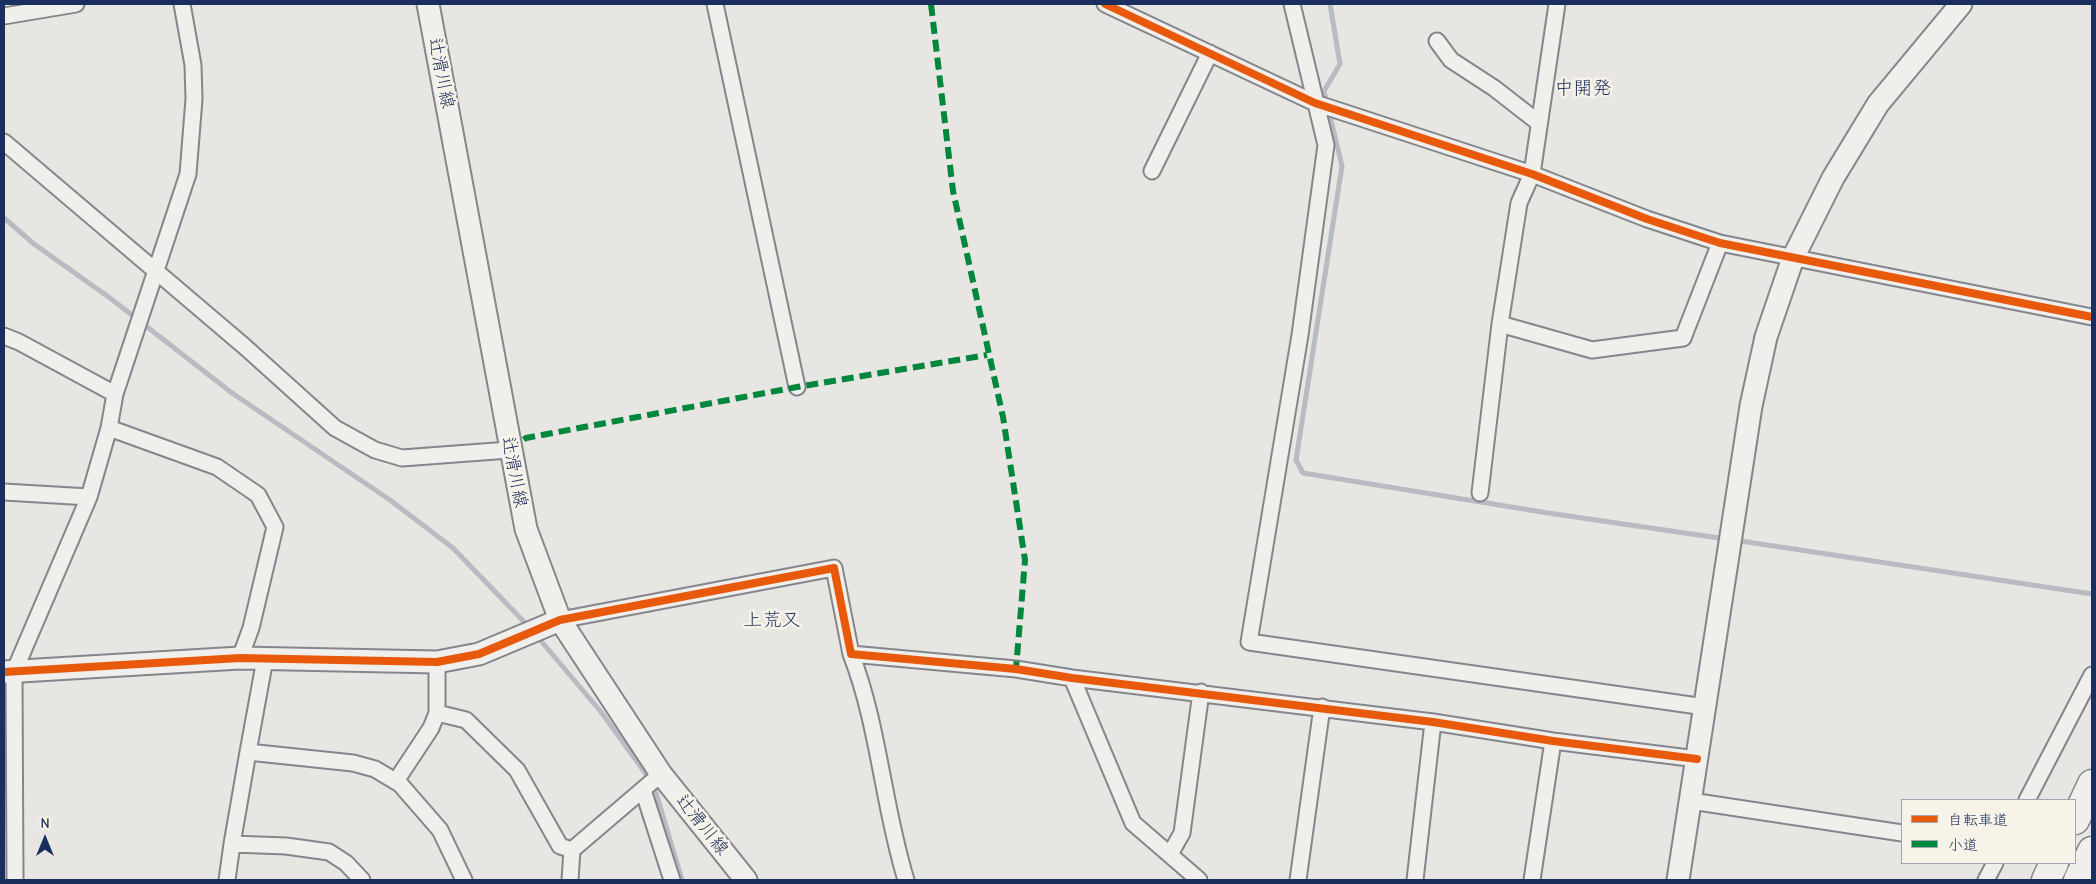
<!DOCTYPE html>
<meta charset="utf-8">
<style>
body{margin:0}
#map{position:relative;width:2096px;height:884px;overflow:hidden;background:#e8e6e2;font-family:"Comic Neue","Klee One",sans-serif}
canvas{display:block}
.frame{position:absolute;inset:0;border:5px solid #1b2f5e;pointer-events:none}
.legend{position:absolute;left:1901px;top:799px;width:175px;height:65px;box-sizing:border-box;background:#f7f3e8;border:1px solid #9fa5b1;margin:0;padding:6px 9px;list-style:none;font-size:15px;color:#1b2f5e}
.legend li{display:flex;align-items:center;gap:10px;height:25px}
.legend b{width:25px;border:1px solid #9fa5b1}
.north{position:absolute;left:20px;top:814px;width:50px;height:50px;-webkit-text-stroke:4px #f7f3e8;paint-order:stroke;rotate:0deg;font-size:14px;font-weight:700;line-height:20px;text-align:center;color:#1b2f5e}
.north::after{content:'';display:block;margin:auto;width:18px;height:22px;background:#1b2f5e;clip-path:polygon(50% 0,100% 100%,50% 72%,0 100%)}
</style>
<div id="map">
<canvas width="2096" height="884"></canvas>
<div class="frame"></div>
<ul class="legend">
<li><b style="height:6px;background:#e8590c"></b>自転車道</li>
<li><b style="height:6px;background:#00873e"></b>小道</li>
</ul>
<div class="north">N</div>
</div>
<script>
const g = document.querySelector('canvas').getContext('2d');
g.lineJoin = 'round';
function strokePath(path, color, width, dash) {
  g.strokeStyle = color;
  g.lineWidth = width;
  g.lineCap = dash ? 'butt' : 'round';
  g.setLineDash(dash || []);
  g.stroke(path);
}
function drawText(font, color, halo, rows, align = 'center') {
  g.font = font + ' "Comic Neue","Klee One",sans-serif';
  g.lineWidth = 5;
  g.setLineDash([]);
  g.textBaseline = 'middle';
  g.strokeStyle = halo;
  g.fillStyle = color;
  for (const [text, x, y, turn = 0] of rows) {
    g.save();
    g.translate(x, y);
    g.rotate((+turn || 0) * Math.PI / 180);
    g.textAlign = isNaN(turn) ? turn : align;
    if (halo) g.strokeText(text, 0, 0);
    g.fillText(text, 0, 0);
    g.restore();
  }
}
const stream = new Path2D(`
 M1330 4 1340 64 1324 91 1342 166 1296 460 1303 473 1548 513 1726 539
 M4 218 34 244 110 298 232 393 390 500 453 548 529 627
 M1734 540 2092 594
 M536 635 601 712 646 774 656 793 682 880`);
const street = new Path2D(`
 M715 4 797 387
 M1105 4 1315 103 1532 174 1647 219 1720 243 2092 317
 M1292 4 1326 145 1300 335 1249 642 1705 707
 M1557 4 1532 174 1519 203 1500 324 1592 350 1683 338 1720 243
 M4 16 76 4
 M1437 41 1451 60 1494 88 1539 123
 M4 142 244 346 335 428 375 450 402 458 509 450
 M1152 171 1210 53
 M4 336 19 342 115 394
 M109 428 217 467 258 495 275 527 251 628 240 658
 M4 492 89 497
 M1480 493 1500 324
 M560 620 834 568 851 654 1016 669 1072 678 1433 722 1553 741 1697 759
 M851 654C879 726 883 806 906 880
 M437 662V713L466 720 517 770 560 846 572 850 661 774
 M1072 678 1133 823 1199 880
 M248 752 265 659
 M396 781 431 728 437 713
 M643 790 672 880
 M2027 800 2092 675
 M1691 801 1902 833
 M1170 854 1182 833 1201 692
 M15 880 14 672 89 497 109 428 115 394 188 174 194 99 193 65 182 4
 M227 880 232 844
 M362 880 346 863 329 852 286 846 232 844 248 752 353 763 375 769 400 784 440 830 464 880
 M570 880 572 850
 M1298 880 1322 707
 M1415 880 1433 722
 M1532 880 1553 741
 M1986 880 1995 863`);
const secondary = new Path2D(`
 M428 4 526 529 560 620 661 774 746 880
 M4 672 240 658 437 662 479 654 560 620
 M1678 880 1751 406 1766 337 1793 258 1833 178 1878 104 1961 4`);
const highway = new Path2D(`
 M2075 820 2092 784
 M2046 880 2054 863
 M2078 880 2092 851`);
const quiet = new Path2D(`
 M931 4 953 191 1003 417 1025 560 1016 669
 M509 450 526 438 797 387 987 355`);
const cycleway = new Path2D(`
 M1105 4 1315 103 1532 174 1647 219 1720 243 2092 317
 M4 672 240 658 437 662 479 654 560 620 834 568 851 654 1016 669 1072 678 1433 722 1553 741 1697 759`);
const streetNames = [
 ["辻滑川線",441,73,79],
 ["辻滑川線",514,472,79],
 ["辻滑川線",702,825,51]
];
const neighbourhoodNames = [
 ["中開発",1583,89],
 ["上荒又",772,621]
];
strokePath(stream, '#b8bbc2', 5);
strokePath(street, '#83868d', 19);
strokePath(secondary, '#83868d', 25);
strokePath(highway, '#83868d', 31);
strokePath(street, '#f0efeb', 15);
strokePath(secondary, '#f0efeb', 21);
strokePath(highway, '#f0efeb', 28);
strokePath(quiet, '#00873e', 6, [12, 6]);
strokePath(cycleway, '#e8590c', 8);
drawText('18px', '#1b2f5e', '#f7f3e8', streetNames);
drawText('19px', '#1b2f5e', '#f7f3e8', neighbourhoodNames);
</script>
